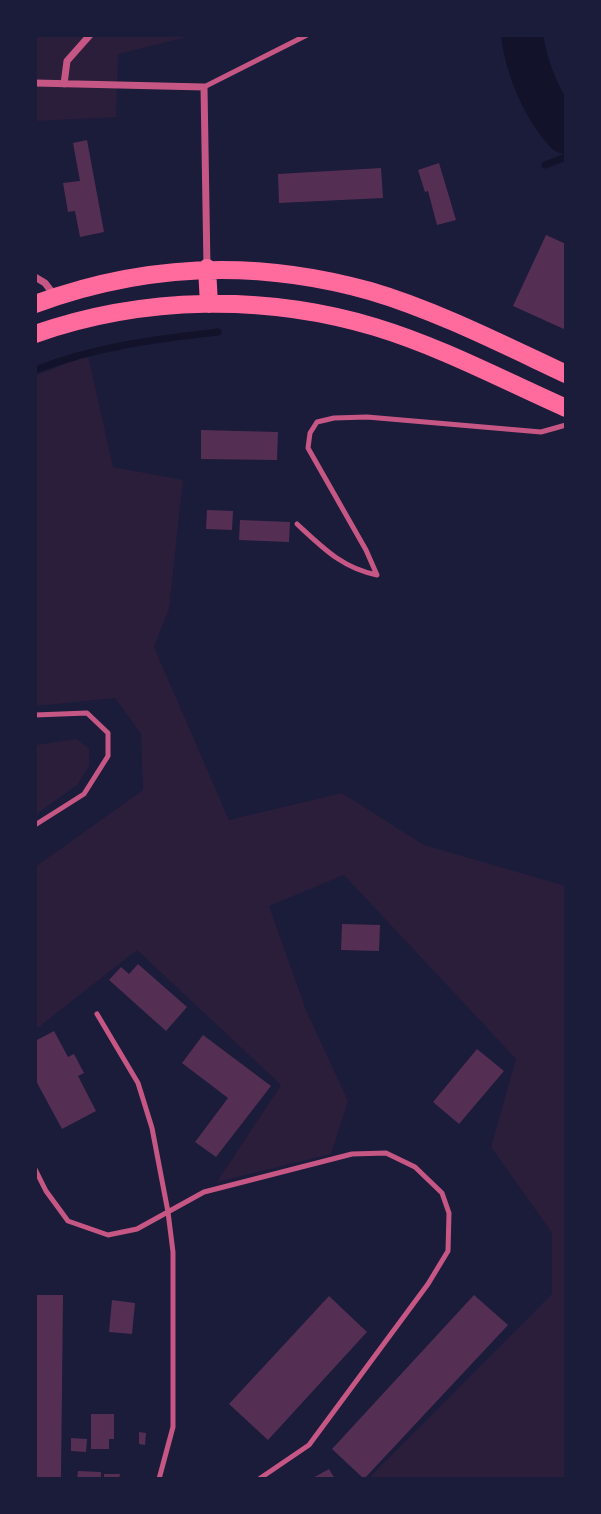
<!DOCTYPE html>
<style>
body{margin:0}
#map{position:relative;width:601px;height:1514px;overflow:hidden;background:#1b1b3a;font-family:Arial,sans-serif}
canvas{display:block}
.frame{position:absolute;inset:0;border:37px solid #1b1b3a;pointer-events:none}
</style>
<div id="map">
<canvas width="601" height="1514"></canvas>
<div class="frame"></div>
</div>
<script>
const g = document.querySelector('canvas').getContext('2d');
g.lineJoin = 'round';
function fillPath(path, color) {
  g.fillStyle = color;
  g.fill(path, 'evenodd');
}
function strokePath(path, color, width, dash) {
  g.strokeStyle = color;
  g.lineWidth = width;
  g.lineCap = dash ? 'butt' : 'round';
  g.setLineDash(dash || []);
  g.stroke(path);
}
const green = new Path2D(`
 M35 35H195L118 54 116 117 35 121Z
 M88 355 113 467 183 480 169 609 154 647 229 820 342 793 424 845 566 886V1479H368L552 1294V1233L491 1147 516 1059 344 875 269 906 306 1010 348 1101 331 1154 217 1182 281 1085 137 950 35 1030V867L143 790 141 734 115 698 35 706V376Z
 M77 739 89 749V766L77 785 35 815V745Z`);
const stream = new Path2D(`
 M545 165 566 157
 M35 370C94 347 155 339 218 332`);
const river = new Path2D(`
 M522 35C527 70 542 107 566 133`);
const building = new Path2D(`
 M87 140 104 232 80 237 75 211 68 212 63 183 80 181 73 143Z
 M439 163 456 220 437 225 428 191 425 192 418 170Z
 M381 168 383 198 279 203 278 174Z
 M546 235 566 244V330L513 306Z
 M201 430 278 432 277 460 201 459Z
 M207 510 233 511 232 530 206 529Z
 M240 520 290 522 289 542 239 540Z
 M342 924 380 925 379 951 341 950Z
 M138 964 187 1007 166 1031 109 980 121 967 129 974Z
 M54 1031 68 1057 74 1054 84 1073 78 1076 96 1111 62 1129 35 1079V1041Z
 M203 1035 271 1086 216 1157 195 1142 228 1098 182 1063Z
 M477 1049 504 1071 459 1124 433 1102Z
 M35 1295H63L61 1479H35Z
 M474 1295 508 1325 364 1479 332 1449Z
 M329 1296 367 1332 268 1440 229 1404Z
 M112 1300 135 1303 132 1334 109 1332Z
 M91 1414H114V1439H109V1449H91Z
 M139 1432 146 1433 145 1445 139 1444Z
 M71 1438 87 1439 86 1452 71 1451Z
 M329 1469 335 1479H311Z
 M78 1471 101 1472V1479H77Z
 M104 1474H120L119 1479H104Z`);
const service = new Path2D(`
 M204 87 307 35
 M297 524C323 548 342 568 377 575L366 550 308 448 310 433 317 422 334 418 367 417 541 432 566 425
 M35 715 87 713 108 733V756L84 794 35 825
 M97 1014 138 1083 152 1128 168 1212 173 1252V1427L159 1479
 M35 1169 46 1191 68 1221 108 1235 137 1229 204 1192 352 1154 386 1153 415 1167 442 1193 449 1213 448 1251 428 1284 309 1445 259 1479`);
const minor = new Path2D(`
 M35 83 204 87 207 268
 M64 84 67 61 90 35
 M35 277 45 283 55 296`);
const primary = new Path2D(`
 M207 268 209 304
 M35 304C146 263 256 259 370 291 435 310 504 345 566 374
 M35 334C143 296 265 294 375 327 441 347 503 380 566 408`);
fillPath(green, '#2a1e3b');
strokePath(stream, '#12122b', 7);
strokePath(river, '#12122b', 42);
fillPath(building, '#542f53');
strokePath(service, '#c65784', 5);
strokePath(minor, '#c65784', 7);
strokePath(primary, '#ff6b9d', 18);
</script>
